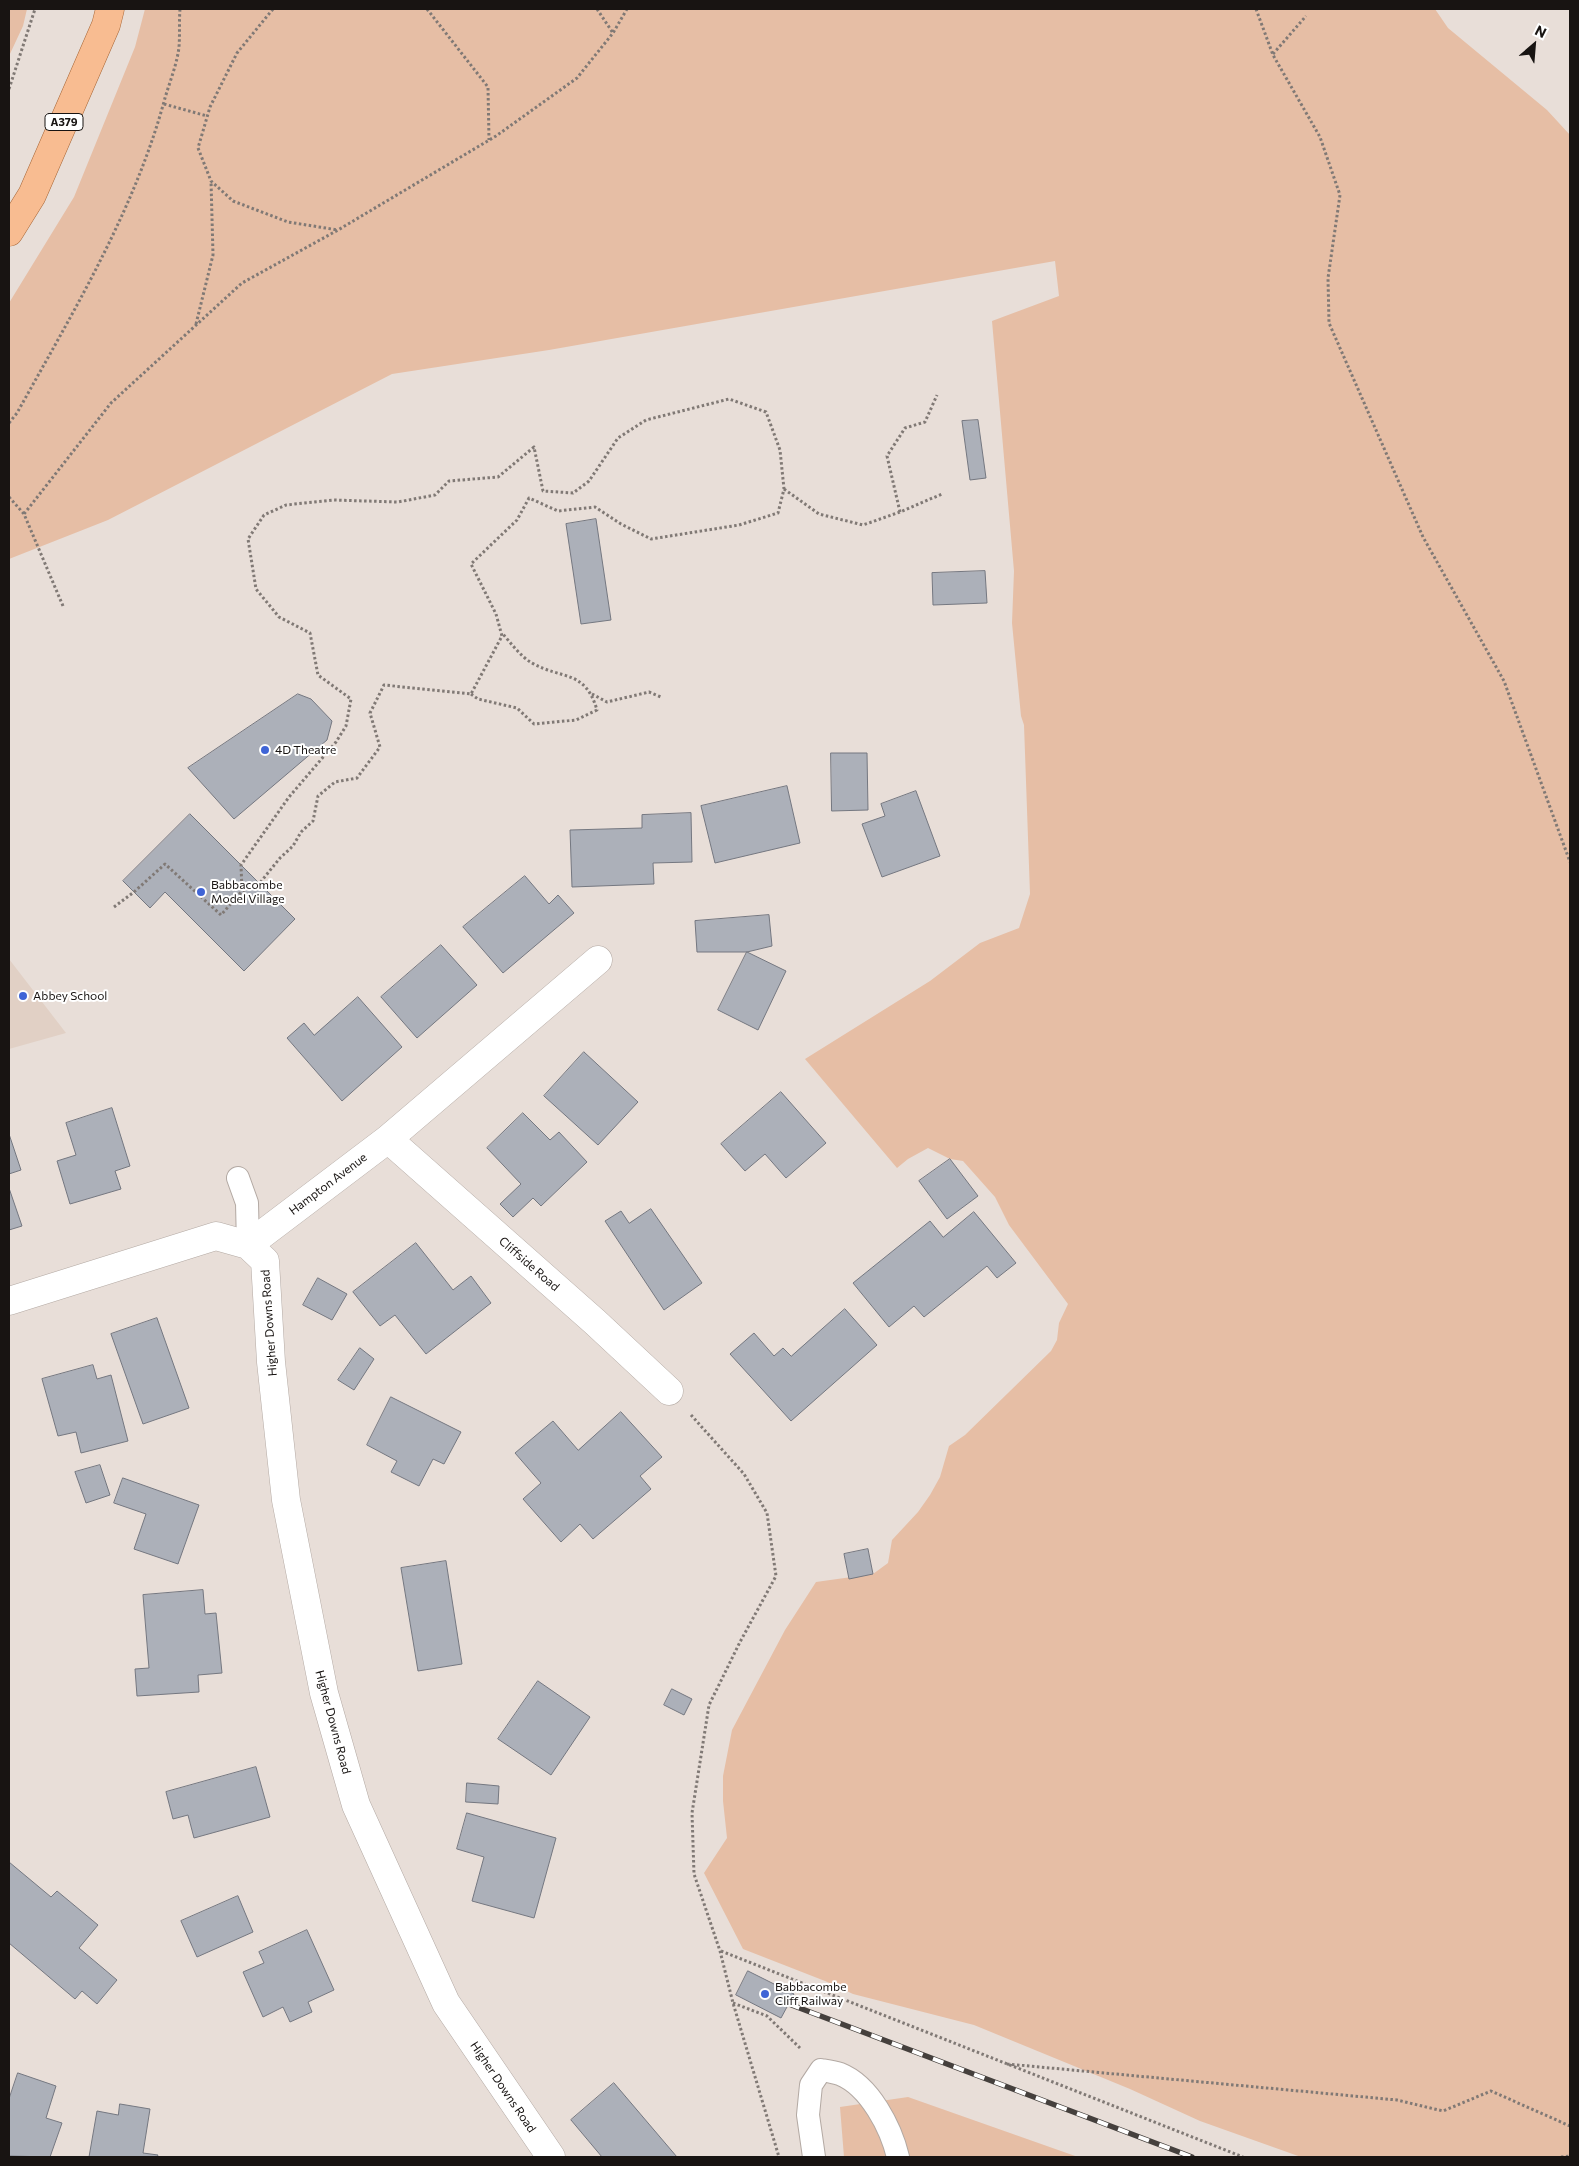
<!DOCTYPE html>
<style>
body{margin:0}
#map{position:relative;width:1579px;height:2166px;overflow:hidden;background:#e8ded8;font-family:Commissioner,sans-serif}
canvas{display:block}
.frame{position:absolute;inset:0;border:10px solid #181412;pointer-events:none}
.north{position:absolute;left:1509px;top:20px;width:50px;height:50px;-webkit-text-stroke:4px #fff;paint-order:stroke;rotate:27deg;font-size:14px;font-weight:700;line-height:20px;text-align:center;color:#181412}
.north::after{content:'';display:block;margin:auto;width:18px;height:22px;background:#181412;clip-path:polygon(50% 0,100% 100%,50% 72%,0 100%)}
</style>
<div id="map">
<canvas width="1579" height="2166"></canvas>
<div class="frame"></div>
<div class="north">N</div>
</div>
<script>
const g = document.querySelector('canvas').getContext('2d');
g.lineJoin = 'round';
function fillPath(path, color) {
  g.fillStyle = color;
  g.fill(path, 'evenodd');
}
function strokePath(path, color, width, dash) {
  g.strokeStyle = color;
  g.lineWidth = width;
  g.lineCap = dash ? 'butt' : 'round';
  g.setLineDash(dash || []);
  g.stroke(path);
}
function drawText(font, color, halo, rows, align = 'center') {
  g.font = font + ' Commissioner,sans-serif';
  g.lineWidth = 4;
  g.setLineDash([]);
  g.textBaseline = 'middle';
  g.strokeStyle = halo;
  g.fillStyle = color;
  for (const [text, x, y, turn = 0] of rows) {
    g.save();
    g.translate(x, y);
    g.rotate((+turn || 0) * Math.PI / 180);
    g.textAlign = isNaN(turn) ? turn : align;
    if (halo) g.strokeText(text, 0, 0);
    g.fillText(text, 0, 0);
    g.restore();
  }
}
const built = new Path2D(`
 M9 959 66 1033 9 1049Z`);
const green = new Path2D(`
 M9 9H27L23 26 9 56Z
 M145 9H1435L1448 28 1547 110 1570 135V2157H1301L1200 2121 1130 2089 974 2025 853 1994 825 1981 743 1949 704 1873 727 1838 723 1801V1776L732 1730 785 1630 816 1582 873 1574 888 1563 892 1540 918 1512 930 1495 940 1477 949 1446 965 1435 1051 1351 1057 1340 1059 1323 1068 1304 1009 1225 995 1197 963 1161 950 1159 928 1148 908 1159 897 1168 805 1059 930 981 980 943 1019 928 1030 894 1024 725 1021 716 1012 623 1014 571 992 321 1059 296 1055 261 549 350 392 374 108 520 9 559V303L74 197 135 47Z
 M908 2097 1078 2157H844L840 2107Z`);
const building = new Path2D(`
 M978 420 986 478 970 480 962 421Z
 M596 519 611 620 581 624 566 524Z
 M985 571 987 603 933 605 932 573Z
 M298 694 311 699 332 721 327 740 234 819 188 768Z
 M831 753H867L868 810 832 811Z
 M787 786 800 843 715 863 701 806Z
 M916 791 940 856 882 877 862 824 885 816 881 804Z
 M691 813 692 862 653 863 654 884 572 887 570 830 642 828V815Z
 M190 814 295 919 244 971 165 892 150 908 123 881Z
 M525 876 549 904 558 895 574 913 503 973 463 927Z
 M769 915 772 946 747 952H697L695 921Z
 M441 945 477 985 417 1038 381 997Z
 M747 952 786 971 758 1030 718 1010Z
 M358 997 402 1047 342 1101 287 1038 304 1023 314 1035Z
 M584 1052 638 1102 598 1145 544 1096Z
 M781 1092 826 1143 786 1178 765 1154 745 1171 721 1144Z
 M112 1108 130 1166 115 1171 121 1189 70 1204 57 1161 76 1155 66 1123Z
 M523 1113 550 1140 559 1132 587 1162 541 1206 533 1198 513 1217 500 1204 521 1184 487 1148Z
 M9 1134 21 1170 9 1174Z
 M950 1159 978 1196 947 1219 919 1181Z
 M9 1188 22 1226 9 1230Z
 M651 1209 702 1283 664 1310 605 1221 621 1211 629 1223Z
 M974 1212 1016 1263 997 1278 987 1266 924 1317 914 1306 889 1327 853 1283 930 1221 943 1237Z
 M416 1243 453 1290 471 1276 491 1303 426 1354 395 1315 380 1326 353 1292Z
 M318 1278 347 1294 332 1320 303 1305Z
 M845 1309 877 1345 791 1421 730 1354 754 1333 774 1356 783 1348 791 1356Z
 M157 1318 189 1408 143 1424 111 1334Z
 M360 1348 374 1359 354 1390 338 1380Z
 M93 1365 97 1379 111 1375 128 1441 81 1453 76 1432 58 1436 42 1379Z
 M391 1397 461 1432 444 1464 433 1459 419 1486 391 1472 397 1461 367 1445Z
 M621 1412 662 1457 640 1476 651 1489 593 1539 580 1524 561 1542 523 1499 541 1483 515 1453 553 1421 578 1450Z
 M100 1465 110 1495 86 1503 75 1472Z
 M123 1478 199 1505 178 1564 134 1549 146 1514 114 1503Z
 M868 1549 873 1574 849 1579 844 1554Z
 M446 1561 462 1664 418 1671 401 1568Z
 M203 1590 205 1614 216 1613 222 1673 198 1675 199 1692 137 1696 135 1669 149 1668 143 1595Z
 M538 1681 590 1717 551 1775 498 1739Z
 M672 1689 692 1699 684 1715 664 1705Z
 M256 1767 270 1817 194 1838 188 1815 173 1819 166 1792Z
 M467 1783 499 1786 498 1804 466 1802Z
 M467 1813 556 1838 534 1918 472 1901 484 1857 457 1849Z
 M9 1862 51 1897 57 1891 98 1925 79 1948 117 1980 97 2004 82 1991 75 1999 9 1943Z
 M238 1896 253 1932 197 1957 181 1921Z
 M307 1930 334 1990 308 2002 312 2012 290 2022 283 2007 263 2017 243 1972 264 1963 259 1952Z
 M748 1971 794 1994 781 2018 736 1995Z
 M18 2073 56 2086 46 2118 62 2123 50 2157 9 2156V2099Z
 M614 2083 677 2157H602L571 2120Z
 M120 2104 150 2109 143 2153 158 2155 157 2157H89L97 2111 118 2115Z`);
const path = new Path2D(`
 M273 9 237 53 210 107 198 148 211 181 233 201 288 222 338 230
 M427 9 488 87 489 140
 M597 9 613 33
 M1256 9 1273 55 1320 137 1340 195 1328 278 1329 323 1423 537 1504 681 1570 862
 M1273 54 1306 16
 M9 89 35 9
 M164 104 207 116
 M196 324 213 255 211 181
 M9 423 17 413C73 312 135 210 165 98 170 81 177 64 179 47 180 34 179 21 180 9
 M784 489 819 514 863 525 900 512 942 494
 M9 497 24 514
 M900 512 887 456 905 428 925 422 937 395
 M63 606 24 514 111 403 242 283 338 230 496 136 577 78 613 33 627 9
 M471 694 478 699 517 708 534 724 576 720 597 710C585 669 562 680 532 663 521 657 510 642 502 633
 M592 694 607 702 649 692 661 697
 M114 907 134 892 165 864 221 915 242 891 259 884 280 858 293 846 301 832 313 821 318 796 335 782 357 778 380 747 370 713 384 685 471 694 502 636 496 614 471 564 517 520 529 498 558 511 595 507 621 524 651 539 739 525 778 513 784 489 780 450 766 412 729 399 646 420 618 438 589 481 573 493 543 491 534 447 498 477 449 481 435 495 398 502 333 500 286 505 264 515 248 539 256 589 279 617 310 633 318 675 351 699 346 726 336 742 289 797 241 865 242 891
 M691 1415 744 1474 767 1513 776 1576 740 1642 709 1705 692 1813 694 1874 720 1951 733 2003 779 2157
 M721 1951 1243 2157
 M733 2003 767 2016 800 2048
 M1007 2064 1397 2100 1443 2111 1491 2091 1570 2126
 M1561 2157 1570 2156`);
const lane = new Path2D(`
 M238 1178 247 1203 248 1245
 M814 2157 808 2115 811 2085 821 2070C827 2071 834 2072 840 2074 870 2086 891 2128 898 2157`);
const street = new Path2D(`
 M388 1139 595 1322 669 1391
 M248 1245 388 1139 598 960
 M9 1301 216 1236 248 1245 265 1261 271 1362 286 1500 324 1693 356 1805 446 2003 551 2157`);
const primary = new Path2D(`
 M9 232 32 195 106 25 110 9`);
const rail = new Path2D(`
 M789 2004 1192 2157`);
const markers = [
 [265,750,5,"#3f64d6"],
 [201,892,5,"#3f64d6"],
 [23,996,5,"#3f64d6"],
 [765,1994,5,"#3f64d6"]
];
const shields = [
 [64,122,38]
];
const shieldNames = [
 ["A379",64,122]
];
const poiNames = [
 ["4D Theatre",275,750],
 ["Babbacombe",211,885],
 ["Model Village",211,899],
 ["Abbey School",33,996],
 ["Babbacombe",775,1987],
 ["Cliff Railway",775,2001]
];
const streetNames = [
 ["Hampton Avenue",328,1184,-37],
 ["Cliffside Road",529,1264,41],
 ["Higher Downs Road",269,1323,-94],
 ["Higher Downs Road",333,1722,75],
 ["Higher Downs Road",503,2087,56]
];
fillPath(built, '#e1d0c5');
fillPath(green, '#e6bea5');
fillPath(building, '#acb0b9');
strokePath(building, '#747780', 1);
strokePath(lane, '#b3a9a3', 24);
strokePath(street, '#b3a9a3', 29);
strokePath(primary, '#a66535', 29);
strokePath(path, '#807975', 3, [2.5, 2.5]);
strokePath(lane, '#fff', 22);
strokePath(street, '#fff', 28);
strokePath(primary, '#f8bc91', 28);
strokePath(rail, '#45403d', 5.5);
strokePath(rail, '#fff', 4, [11]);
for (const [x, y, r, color] of markers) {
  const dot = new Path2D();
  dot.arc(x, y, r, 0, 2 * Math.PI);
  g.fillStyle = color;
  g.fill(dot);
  strokePath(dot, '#fff', 2);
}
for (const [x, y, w] of shields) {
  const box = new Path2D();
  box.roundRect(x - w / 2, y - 8.5, w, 17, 4);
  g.fillStyle = '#fff';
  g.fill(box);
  strokePath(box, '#181412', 1);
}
drawText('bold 11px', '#181412', null, shieldNames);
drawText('12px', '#181412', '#fff', poiNames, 'left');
drawText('12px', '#181412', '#fff', streetNames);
</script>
